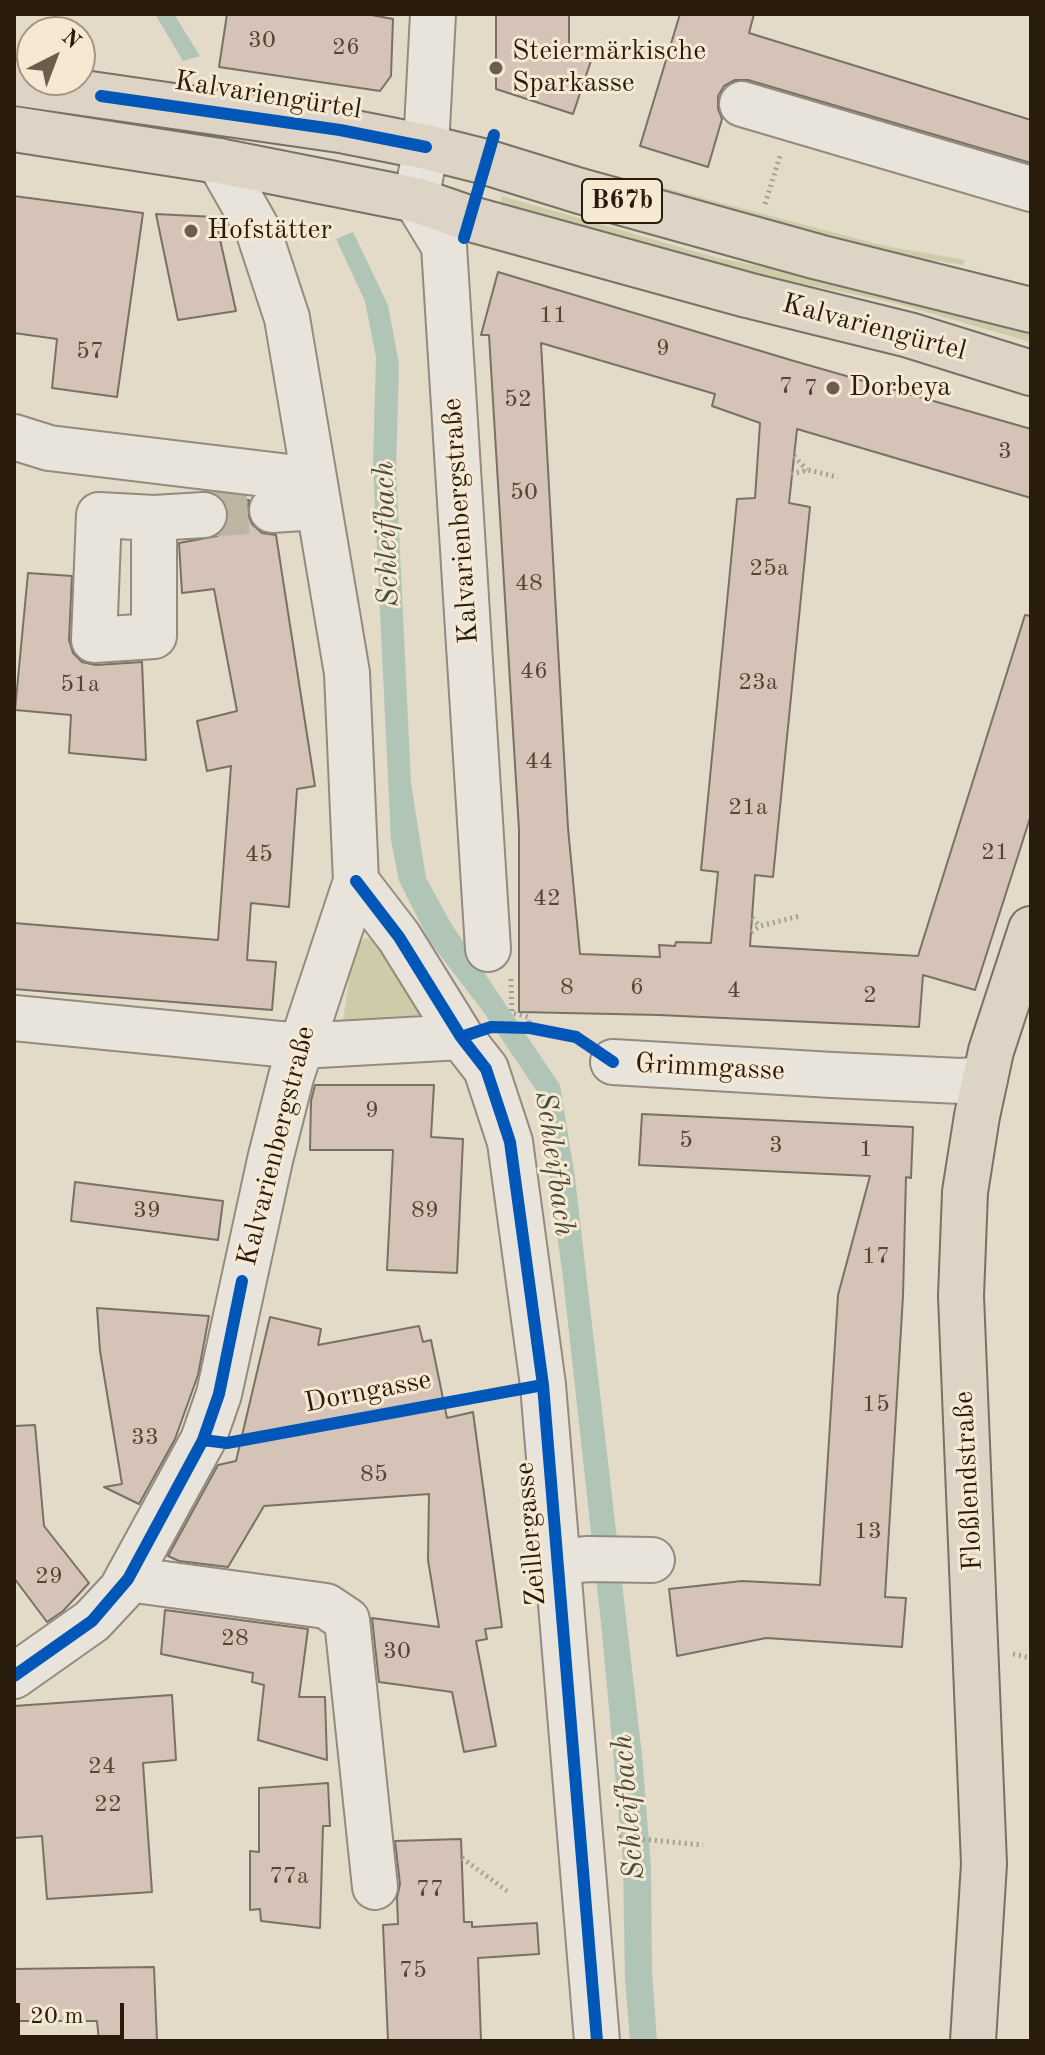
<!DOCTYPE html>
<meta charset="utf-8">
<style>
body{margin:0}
#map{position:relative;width:1045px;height:2055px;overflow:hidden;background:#e3dac7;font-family:"Old Standard TT",serif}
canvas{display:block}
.frame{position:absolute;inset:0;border:16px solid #291c0d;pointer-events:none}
.north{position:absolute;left:16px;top:16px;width:80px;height:80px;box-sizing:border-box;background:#f5e9d3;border:2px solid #a39784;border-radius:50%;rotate:42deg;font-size:22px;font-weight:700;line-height:32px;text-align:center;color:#291c0d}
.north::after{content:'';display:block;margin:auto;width:28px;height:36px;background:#6a5e4e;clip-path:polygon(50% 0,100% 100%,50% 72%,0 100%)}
.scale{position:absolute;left:16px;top:2003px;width:108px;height:36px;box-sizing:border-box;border:4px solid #291c0d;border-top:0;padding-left:10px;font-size:24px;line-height:28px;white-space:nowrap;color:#291c0d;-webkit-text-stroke:6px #f5e9d3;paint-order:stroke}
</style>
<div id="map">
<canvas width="1045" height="2055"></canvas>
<div class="frame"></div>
<div class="north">N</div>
<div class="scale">20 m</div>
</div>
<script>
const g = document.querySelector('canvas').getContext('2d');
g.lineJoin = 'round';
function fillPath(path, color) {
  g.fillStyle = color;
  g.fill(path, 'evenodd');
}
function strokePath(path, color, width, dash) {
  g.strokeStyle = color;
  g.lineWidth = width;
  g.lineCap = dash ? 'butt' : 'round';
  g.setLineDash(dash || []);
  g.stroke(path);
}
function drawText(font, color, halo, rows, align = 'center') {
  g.font = font + ' "Old Standard TT",serif';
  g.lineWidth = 6;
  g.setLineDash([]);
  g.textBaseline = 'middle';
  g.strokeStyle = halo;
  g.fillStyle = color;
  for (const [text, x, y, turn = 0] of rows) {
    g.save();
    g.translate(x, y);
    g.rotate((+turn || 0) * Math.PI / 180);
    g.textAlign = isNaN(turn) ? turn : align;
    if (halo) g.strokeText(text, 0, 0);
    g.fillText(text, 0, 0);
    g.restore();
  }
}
const green = new Path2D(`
 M661 187 885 246 965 260 963 265 881 252 659 190Z
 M502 196 718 258 841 282 970 315 1031 334V342L891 302 740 271 499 209Z
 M365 938 372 939 380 947 424 1012 427 1029 342 1027 353 955 356 945Z`);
const water = new Path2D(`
 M155 14H174L200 56 183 61Z
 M353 232 388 305 399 364 396 469 411 783 426 878 452 925 560 1085 575 1178 642 1755 651 1867 652 1971 657 2041H630L625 1979 623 1862 602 1632 563 1278 538 1093 485 1014 430 942 399 881 391 840 373 465 376 357 365 301 336 239Z`);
const building = new Path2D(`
 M227 14H366L393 19 391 76 380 91 219 67Z
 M496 14H569V45L594 52 573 114 496 89Z
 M680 14H754L749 33 1031 120V163L748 80H735L724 86 718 96V109L722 119 708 167 640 146Z
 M14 196 143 213 117 397 52 388 57 339 14 333Z
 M156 214 215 217 236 311 178 320Z
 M498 272 794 361 1031 429V498L797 429 789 503 810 507 773 877 755 875 750 946 918 956 1025 615 1031 616V815L975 990 923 975 919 1027 659 1015 519 1012V830L489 335H481ZM541 343 715 394 712 406 760 423 755 498 737 499 701 870 718 872 711 943 676 942 675 946 659 945 660 957 580 954 568 828Z
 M249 500 247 512 252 524 262 533 276 535 315 786 297 789 289 907 251 903 247 960 276 962 272 1010 14 989V923L218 940 231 766 207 771 197 721 237 711 214 589 182 593 179 543 217 536 227 525 229 514 226 503Z
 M28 573 72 576 69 640 73 653 82 662 96 665 142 662 146 760 69 753 71 715 15 710Z
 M315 1085H434L431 1137 463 1139 457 1273 387 1270 393 1150H310L311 1101Z
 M642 1114 913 1127 911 1178 906 1177 903 1296 885 1597 906 1598 902 1647 766 1638 677 1656 669 1589 742 1581 820 1585 838 1295 870 1176 639 1165Z
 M75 1182 223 1201 218 1240 71 1221Z
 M97 1308 209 1316 198 1375 175 1439 139 1504 104 1487 122 1484 100 1351Z
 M270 1317 321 1329 318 1345 419 1326 423 1342 431 1340 447 1418 473 1412 502 1627 485 1629 487 1639 476 1641 496 1746 464 1752 452 1692 379 1682 372 1618 439 1627 428 1560 429 1494 264 1506 228 1567 179 1561 168 1556 218 1465 236 1461Z
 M35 1425 44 1526 89 1583 63 1611 47 1622 14 1578V1426Z
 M165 1610 308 1629 299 1697H325L327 1760 258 1740 264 1685 252 1682 253 1673 161 1654Z
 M172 1695 176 1760 143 1763 152 1892 47 1899 42 1836 14 1838V1706Z
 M328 1783 330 1826H323L320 1928 261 1921 260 1909 250 1910V1851L259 1852V1788Z
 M461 1839 464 1922H472V1927L537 1923 539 1954 478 1958 481 2041H388L383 1925 398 1924 397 1898 400 1884 395 1841Z
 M154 1967 157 2041H99L97 2021H14V1969Z`);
const minorTunnel = new Path2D(`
 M204 515 272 510`);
const path = new Path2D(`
 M765 204 780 156
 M794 456 807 470
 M791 474 808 470 838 477
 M752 918 760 926
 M751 932 760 926 800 916
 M511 979 512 1013 528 1017 530 1028
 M1013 1654 1031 1658
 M619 1837 703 1845
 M462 1858 507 1891`);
const minor = new Path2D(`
 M433 14 426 147 416 200 444 246 488 949
 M742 104 1031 189
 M14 437 49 448 314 480
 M272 510 317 507
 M154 518V636L94 640 99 515 154 518 204 515
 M356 881 399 937 461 1037 486 1069 510 1142 543 1385 597 2041
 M14 1018 300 1046 461 1037
 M613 1062 832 1075 961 1081 985 1079
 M558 1562 588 1559 652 1560
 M128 1579 326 1606 347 1620 375 1887
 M14 1676 92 1621 121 1590 203 1440 219 1394 270 1160 291 1077 356 881 347 673 287 318 258 230 219 161`);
const major = new Path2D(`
 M14 83 340 130 426 147 486 162 580 191 818 257 1031 310
 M14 129 219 161 416 200 471 219 747 295 909 335 1031 373
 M973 2041 984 1864 961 1296 965 1192 977 1116 991 1051 1031 929`);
const cycleway = new Path2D(`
 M101 96 340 130 426 147
 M464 238 494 135
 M356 881 399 937 461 1037 486 1069 510 1142 543 1385 597 2041
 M461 1037 491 1027 530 1028 576 1037 613 1062
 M203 1440 227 1443 543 1385
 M14 1676 92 1621 128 1579 203 1440 219 1394 242 1281`);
const markers = [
 [496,68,8,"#6a5e4e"],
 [191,231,8,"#6a5e4e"],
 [833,388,8,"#6a5e4e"]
];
const numberNames = [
 ["30",262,41],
 ["26",346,48],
 ["11",553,316],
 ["9",663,349],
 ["57",90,352],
 ["7",786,387],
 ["7",811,389],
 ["52",518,400],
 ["3",1005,452],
 ["50",524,493],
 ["25a",769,569],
 ["48",529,584],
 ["46",534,672],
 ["23a",758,683],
 ["51a",80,685],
 ["44",539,762],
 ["21a",748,808],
 ["21",995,853],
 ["45",259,855],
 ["42",547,899],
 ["8",567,988],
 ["6",637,988],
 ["4",734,991],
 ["2",870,996],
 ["9",372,1111],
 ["5",686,1141],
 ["3",776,1146],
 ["1",866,1150],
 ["39",147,1211],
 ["89",425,1211],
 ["17",876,1257],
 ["15",876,1405],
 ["33",145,1438],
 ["85",374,1475],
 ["13",868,1532],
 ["29",49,1577],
 ["28",235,1639],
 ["30",397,1652],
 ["24",102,1767],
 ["22",108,1805],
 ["77a",289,1877],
 ["77",430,1890],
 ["75",413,1971]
];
const shields = [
 [622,201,80]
];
const shieldNames = [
 ["B67b",622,201]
];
const poiNames = [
 ["Steiermärkische",512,52],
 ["Sparkasse",512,84],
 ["Hofstätter",207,231],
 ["Dorbeya",849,388]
];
const streetNames = [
 ["Kalvariengürtel",268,96,9],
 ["Kalvariengürtel",874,328,15],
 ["Kalvarienbergstraße",461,521,-94],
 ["Grimmgasse",710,1068,3],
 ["Kalvarienbergstraße",277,1146,-76],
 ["Dorngasse",368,1392,-11],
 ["Floßlendstraße",969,1481,-93],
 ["Zeillergasse",531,1534,-95]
];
const waterNames = [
 ["Schleifbach",387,534,-92],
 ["Schleifbach",554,1164,82],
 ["Schleifbach",629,1807,-95]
];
fillPath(green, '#cecca8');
fillPath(water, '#b0c5b6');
fillPath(building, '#d4c3b6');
strokePath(building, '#787166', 2);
strokePath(minorTunnel, '#beb4a2', 44, [44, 22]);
strokePath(minor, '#928b7e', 48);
strokePath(major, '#787166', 48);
strokePath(path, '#a49f97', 5, [2, 4]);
strokePath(minor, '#e9e4db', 44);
strokePath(major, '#ddd4c5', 44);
strokePath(cycleway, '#0057b8', 12);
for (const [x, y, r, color] of markers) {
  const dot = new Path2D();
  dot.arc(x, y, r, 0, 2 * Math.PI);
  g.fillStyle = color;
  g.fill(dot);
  strokePath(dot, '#f5e9d3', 3);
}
drawText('24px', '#544637', null, numberNames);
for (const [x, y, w] of shields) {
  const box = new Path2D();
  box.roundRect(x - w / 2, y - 22, w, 44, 6);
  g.fillStyle = '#f5e9d3';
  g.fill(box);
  strokePath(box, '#291c0d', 2);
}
drawText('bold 26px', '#291c0d', null, shieldNames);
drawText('28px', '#291c0d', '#f5e9d3', poiNames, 'left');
drawText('28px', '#291c0d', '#f5e9d3', streetNames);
drawText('italic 30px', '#4b4c3d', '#f5e9d3', waterNames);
</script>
